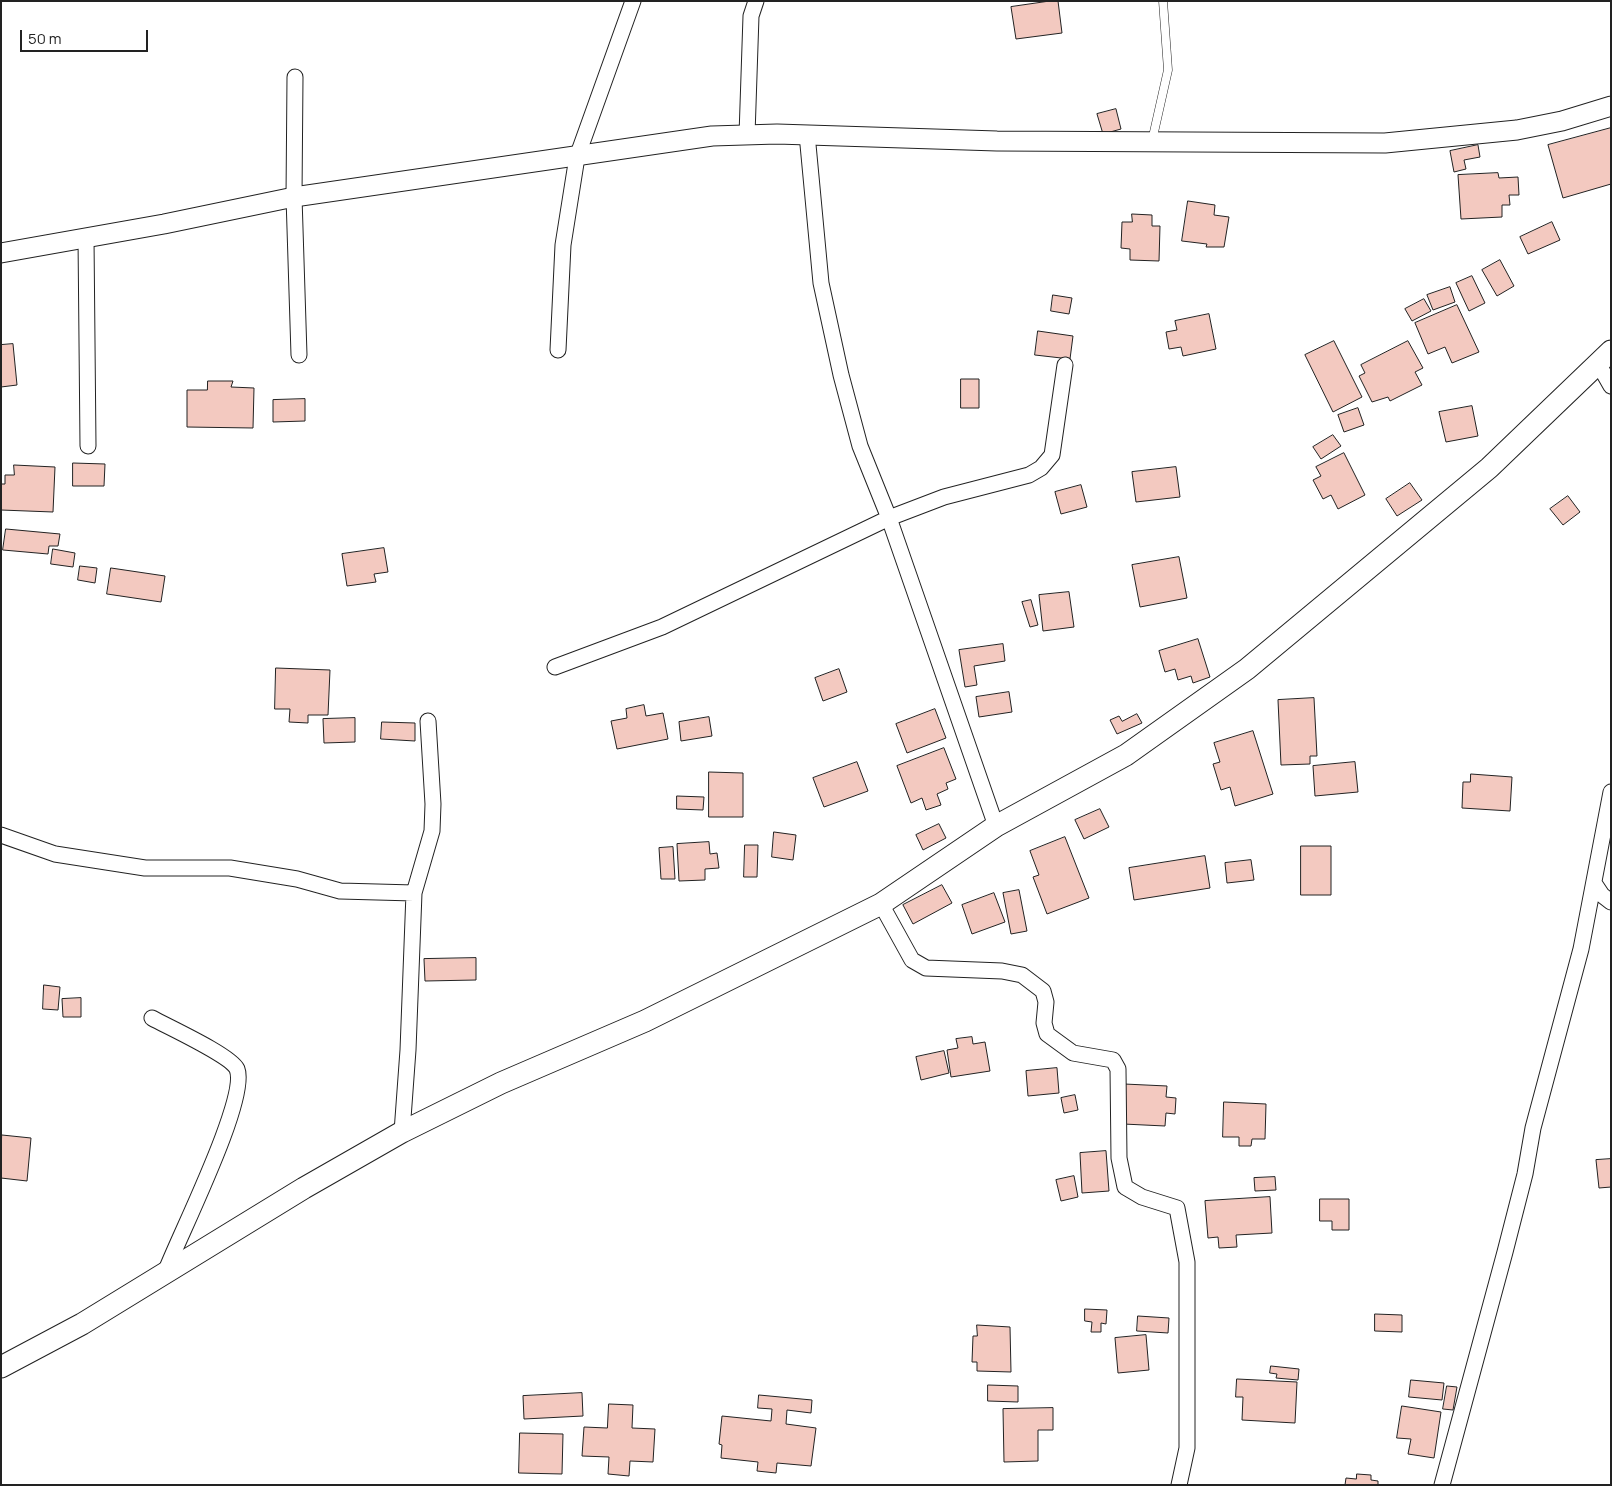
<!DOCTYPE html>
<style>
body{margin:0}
#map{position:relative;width:1612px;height:1486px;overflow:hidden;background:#fff;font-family:Manrope,sans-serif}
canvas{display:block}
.frame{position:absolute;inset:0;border:2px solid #222;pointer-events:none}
.scale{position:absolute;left:20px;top:30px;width:128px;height:22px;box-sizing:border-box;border:2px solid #222;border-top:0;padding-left:6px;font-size:15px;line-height:18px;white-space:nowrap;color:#222;-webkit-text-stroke:4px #fff;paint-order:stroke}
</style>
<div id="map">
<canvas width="1612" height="1486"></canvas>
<div class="frame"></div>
<div class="scale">50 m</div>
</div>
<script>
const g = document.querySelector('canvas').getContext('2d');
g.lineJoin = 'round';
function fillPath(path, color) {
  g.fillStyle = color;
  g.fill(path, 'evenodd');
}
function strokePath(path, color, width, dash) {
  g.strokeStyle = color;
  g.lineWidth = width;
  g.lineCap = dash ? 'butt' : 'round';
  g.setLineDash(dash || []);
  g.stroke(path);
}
const building = new Path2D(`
 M1050 1H1058L1062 33 1016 39 1011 7Z
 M1116 109 1121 129 1103 134 1097 114Z
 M1611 128V184L1563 198 1548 145Z
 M1478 145 1480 157 1464 160 1466 169 1454 172 1450 151Z
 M1498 173 1499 178 1518 177 1519 195H1509L1510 205H1502V217L1461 219 1458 175Z
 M1188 201 1215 205 1214 215 1229 217 1224 247H1206L1207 244 1182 241Z
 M1132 214 1152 215V226H1160L1159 261 1130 260V249L1121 248 1122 222H1132Z
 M1552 222 1560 240 1528 254 1520 237Z
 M1500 260 1514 286 1497 296 1482 270Z
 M1472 276 1485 303 1469 311 1456 283Z
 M1450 287 1455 302 1433 310 1427 295Z
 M1053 295 1072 298 1069 314 1051 311Z
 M1424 299 1431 311 1412 321 1405 309Z
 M1457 305 1479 352 1452 363 1445 347 1428 354 1415 323Z
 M1209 314 1216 349 1183 356 1181 347 1169 349 1166 332 1177 330 1175 321Z
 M1038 331 1073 336 1070 359 1035 355Z
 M1334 341 1362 397 1333 412 1305 355Z
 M1408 341 1423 368 1415 372 1422 385 1390 401 1388 397 1372 402 1359 376 1365 373 1361 365Z
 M13 344 17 385 1 387V345Z
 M961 379H979V408H961Z
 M208 381H233L231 387 254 388 253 428 187 427V390H207Z
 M305 399V421L273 422V400Z
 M1472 406 1478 436 1446 442 1439 412Z
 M1358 408 1364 425 1344 432 1338 415Z
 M1333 435 1341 446 1321 459 1313 447Z
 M1344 453 1365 495 1338 509 1331 495 1323 499 1313 480 1321 476 1316 467Z
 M73 463 105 464 104 486H73Z
 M14 465 55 467 53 512 1 510V484H5V475H14Z
 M1176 467 1180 497 1136 502 1132 472Z
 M1410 483 1422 500 1397 516 1386 499Z
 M1081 485 1087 507 1061 514 1055 492Z
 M1568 496 1580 512 1563 525 1550 509Z
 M6 529 60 534 58 546H49L48 554 3 550Z
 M384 548 388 572 374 574 376 582 347 586 342 554Z
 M53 549 75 553 73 567 51 564Z
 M1179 557 1187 598 1140 607 1132 565Z
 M80 566 97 568 95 583 78 580Z
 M111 568 165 576 161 602 107 594Z
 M1069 592 1074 627 1043 631 1039 595Z
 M1031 600 1038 625 1030 627 1022 602Z
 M1198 639 1210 677 1193 683 1191 676 1178 680 1175 669 1165 672 1159 651Z
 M1003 644 1005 661 974 666 977 685 965 687 959 650Z
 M276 668 330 670 328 715H308V723L289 722 290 709H275Z
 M839 669 847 692 823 701 815 678Z
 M1009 692 1012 712 979 717 976 697Z
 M1314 698 1317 756H1310V764L1281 765 1278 700Z
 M644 705 646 716 663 713 668 739 617 749 611 721 627 718 626 709Z
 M935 709 946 738 907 753 896 724Z
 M1137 714 1142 723 1117 734 1110 720 1119 716 1122 721Z
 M709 717 712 736 681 741 679 722Z
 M355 718V742L324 743 323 719Z
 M382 722 415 723V741L381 739Z
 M1253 731 1273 794 1235 806 1230 787 1221 790 1213 764 1220 762 1214 743Z
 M944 748 956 779 946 783 948 789 937 794 941 805 926 810 922 798 911 803 897 766Z
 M857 762 868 791 824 807 813 778Z
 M1355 762 1358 792 1315 796 1313 766Z
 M709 772 743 773V817H709Z
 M1471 774 1512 777 1510 811 1462 808 1463 782H1470Z
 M677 796 704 797 703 810 677 809Z
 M1100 809 1109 827 1084 839 1075 820Z
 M939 824 946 838 923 850 916 835Z
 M774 832 796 835 793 860 772 857Z
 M1065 837 1089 898 1047 914 1033 877 1039 875 1030 851Z
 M709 842 710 854 717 853 719 868 705 869V880L679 881 677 844Z
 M745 845H758L757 877H744Z
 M1301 846H1331V895H1301Z
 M673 847 675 879H661L659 848Z
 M1205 856 1210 888 1134 900 1129 868Z
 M1251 860 1254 880 1227 883 1225 863Z
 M942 885 952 903 913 924 903 905Z
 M1019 890 1027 931 1011 934 1003 893Z
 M994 893 1005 922 972 934 962 905Z
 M476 958V980L425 981 424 959Z
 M44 985 60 987 58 1010 43 1009Z
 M81 998V1017H63L62 999Z
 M972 1037 973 1044 985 1042 990 1071 951 1077 947 1050 958 1048 956 1039Z
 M944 1051 949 1073 921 1080 916 1057Z
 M1057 1068 1059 1093 1028 1096 1026 1071Z
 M1124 1084 1167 1086 1166 1097 1176 1098 1175 1114 1166 1113 1165 1126 1123 1124Z
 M1075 1095 1078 1110 1064 1113 1061 1098Z
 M1224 1102 1266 1104 1265 1139H1252L1251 1146H1239V1137H1223Z
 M2 1135 31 1138 27 1181 1 1178Z
 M1106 1151 1109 1191 1082 1193 1080 1153Z
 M1611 1159V1187L1599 1188 1596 1160Z
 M1074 1176 1078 1197 1061 1201 1056 1180Z
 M1275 1177 1276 1190 1255 1191 1254 1178Z
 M1270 1197 1272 1233 1236 1235 1237 1247 1219 1248 1218 1237 1208 1238 1205 1201Z
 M1320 1199H1349V1230H1332V1221H1320Z
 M1085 1309 1107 1310 1106 1324 1101 1323V1332H1091L1092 1322 1085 1321Z
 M1375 1314 1402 1315V1332L1375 1331Z
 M1138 1316 1169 1318 1168 1333 1137 1331Z
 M977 1325 1010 1327 1011 1372 977 1371V1362H972L973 1336H977Z
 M1146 1335 1149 1370 1118 1373 1115 1338Z
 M1271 1366 1299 1369 1298 1380 1276 1378 1277 1374 1270 1373Z
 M1237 1379 1297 1382 1295 1423 1242 1420 1243 1397H1236Z
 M1411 1380 1444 1383 1442 1400 1409 1397Z
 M988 1385 1018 1386V1402L988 1401Z
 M1447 1386 1457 1387 1453 1410 1443 1409Z
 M582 1393 583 1416 524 1419 523 1396Z
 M759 1395 812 1400 811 1413 787 1410 786 1424 816 1428 811 1466 777 1463 776 1473 757 1471 758 1462 721 1458 722 1445 719 1444 722 1416 771 1421 772 1409 758 1408Z
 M609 1404 633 1405 632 1428 655 1429 653 1462 630 1461 629 1476 608 1474 609 1457 582 1456 584 1427 607 1428Z
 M1402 1406 1441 1412 1434 1458 1408 1454 1411 1439 1397 1438Z
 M1053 1408V1430H1038V1461L1004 1462 1003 1409Z
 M520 1433 563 1434 562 1474 519 1473Z
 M1357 1474 1371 1475V1480L1378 1481V1485H1345L1346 1478 1356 1479Z`);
const service = new Path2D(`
 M1152 141 1168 70 1163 1`);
const minor = new Path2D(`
 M295 77 294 197 299 355
 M807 134 821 283 841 375 860 446 889 518 996 826
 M747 135 751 16 756 1
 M86 238 88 446
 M558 350 563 245 577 157 633 1
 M1599 365 1611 386
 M555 667 662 627 889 518 944 497 1029 475 1041 468 1052 455 1065 365
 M1 835 55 854 145 868H230L297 879 340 891 414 893
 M1594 883 1602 895 1611 902
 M881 904 912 960 926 968 1002 971 1022 975 1043 991 1046 1002 1044 1023 1047 1034 1073 1053 1113 1060 1118 1069 1119 1158 1125 1187 1142 1197 1177 1208 1187 1262V1448L1179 1485
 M152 1018C168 1027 230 1055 237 1069 249 1098 178 1238 165 1273
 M402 1132 408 1050 414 893 432 831 433 804 428 721
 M1442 1485 1505 1252 1525 1174 1533 1128 1581 949 1611 792`);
const tertiary = new Path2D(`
 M1 253 164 224 294 197 712 136 777 134 997 141 1385 143 1517 130 1562 121 1611 106`);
const secondary = new Path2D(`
 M1 1367 82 1324 304 1188 402 1132 501 1083 645 1021 881 904 996 826 1126 755 1247 669 1489 468 1611 351`);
fillPath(building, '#f3c9c0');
strokePath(building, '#222', 1);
strokePath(service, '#222', 9);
strokePath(minor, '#222', 17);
strokePath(tertiary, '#222', 21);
strokePath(secondary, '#222', 23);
strokePath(service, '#fff', 8);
strokePath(minor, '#fff', 15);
strokePath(tertiary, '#fff', 19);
strokePath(secondary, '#fff', 21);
</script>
